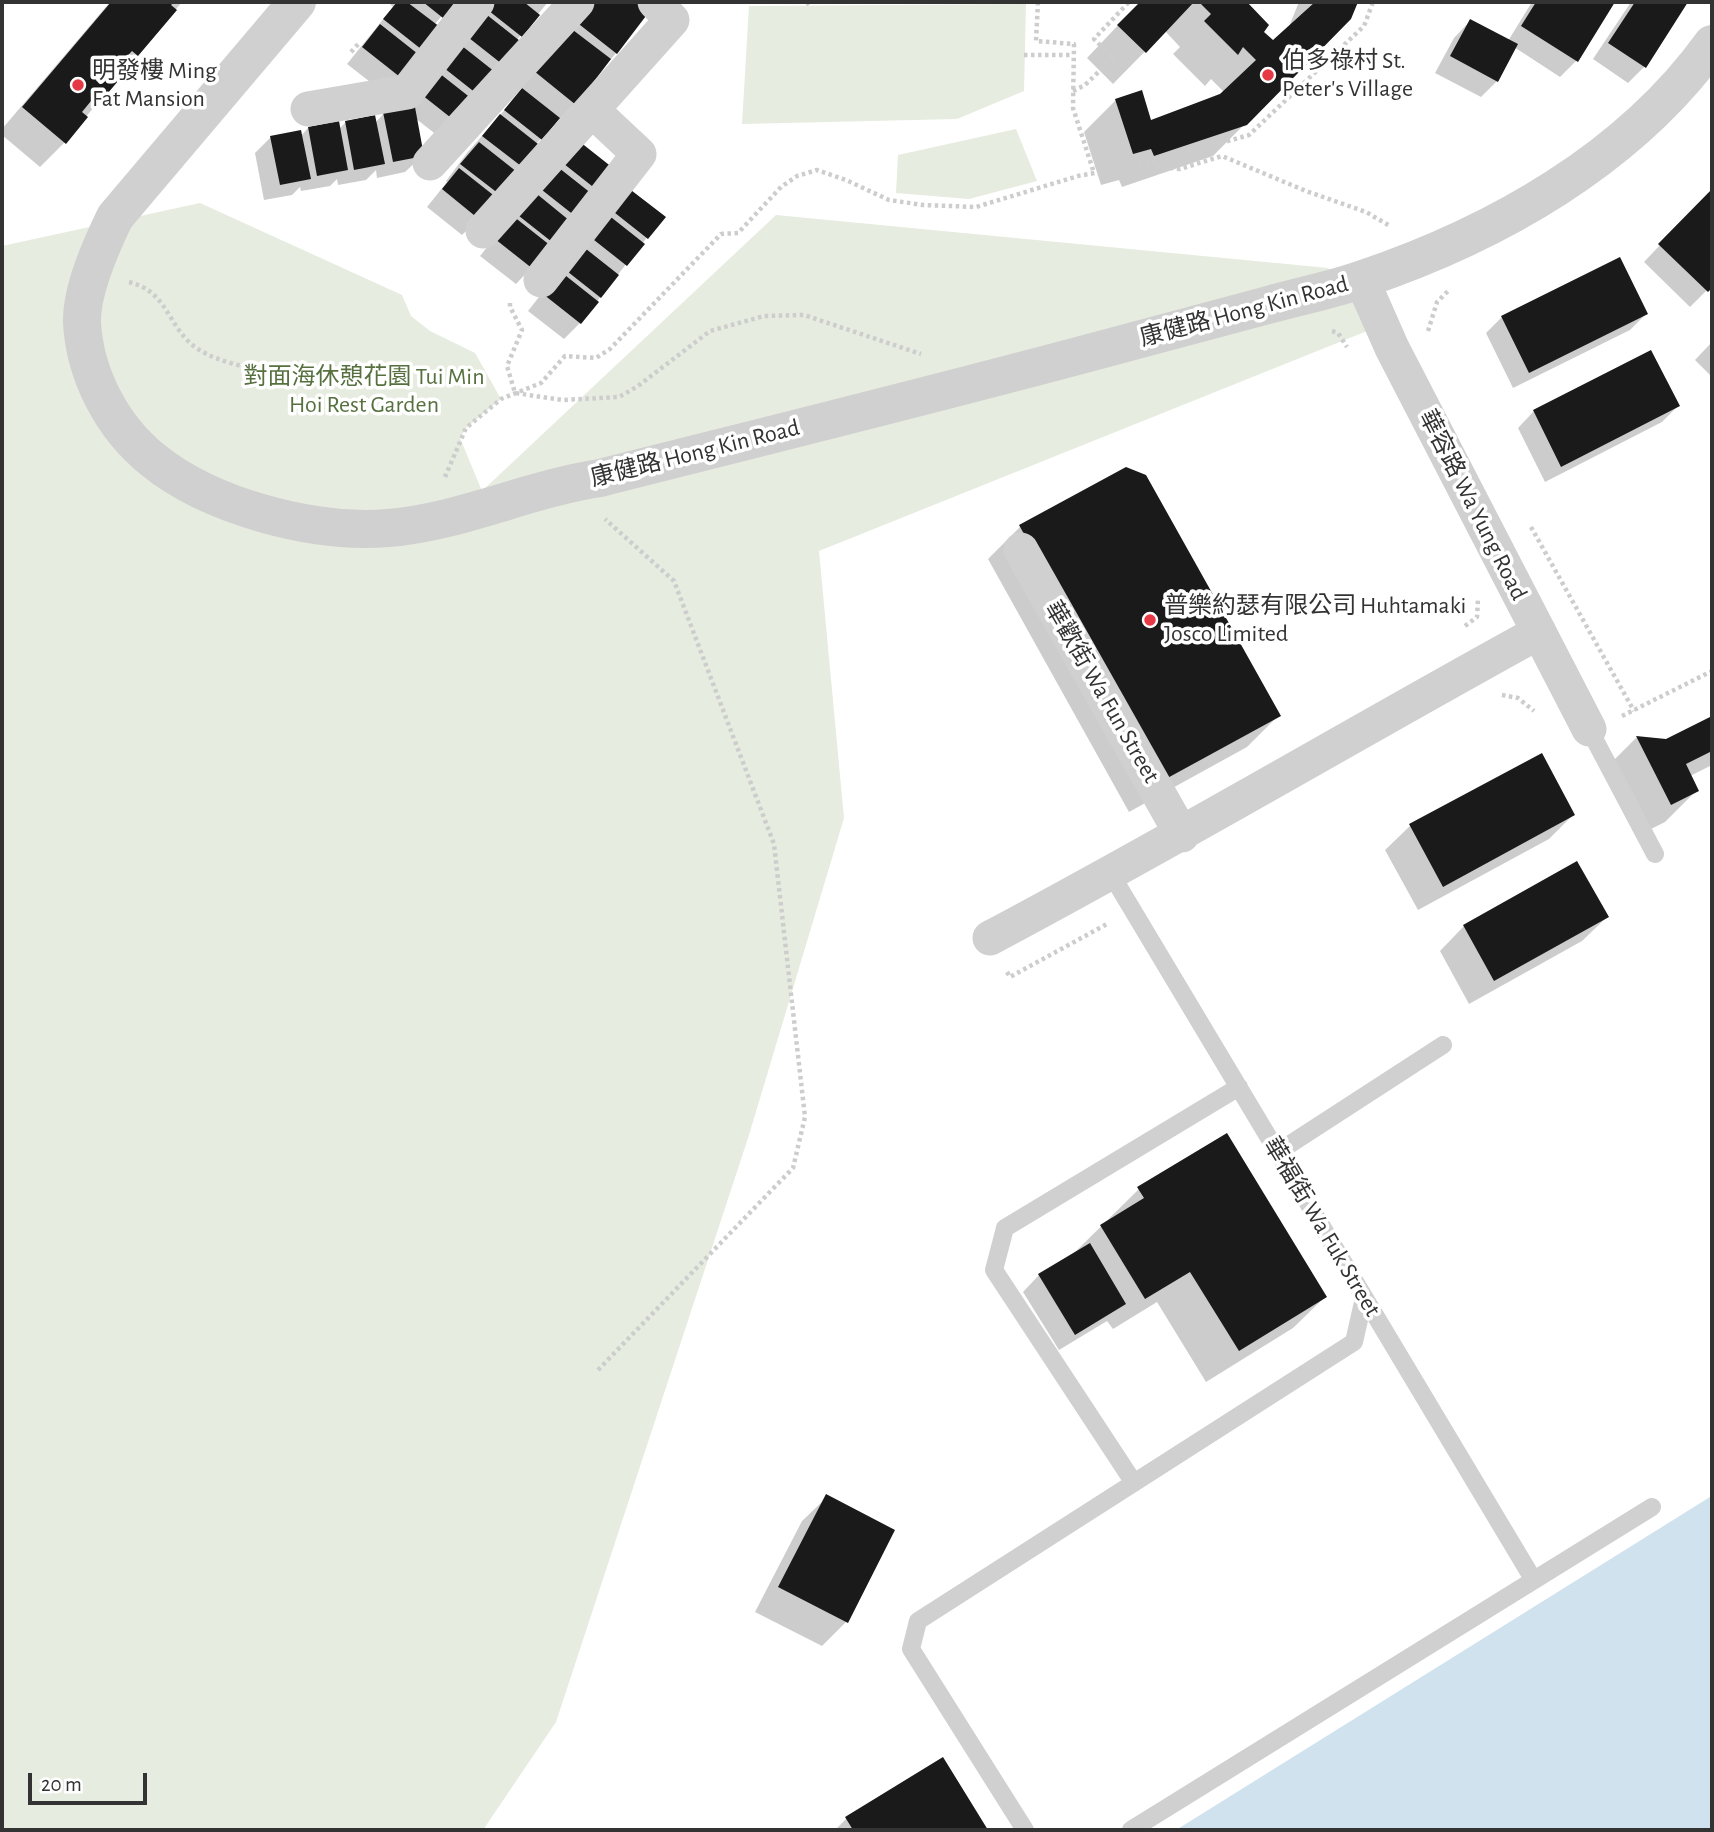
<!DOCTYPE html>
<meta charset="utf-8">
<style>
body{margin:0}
#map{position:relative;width:1714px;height:1832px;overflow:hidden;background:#fff;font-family:"Alegreya Sans",sans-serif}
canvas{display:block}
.frame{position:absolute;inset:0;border:4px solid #333;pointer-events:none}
.scale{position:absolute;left:28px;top:1773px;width:119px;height:32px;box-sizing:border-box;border:4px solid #333;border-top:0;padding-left:9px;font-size:21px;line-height:24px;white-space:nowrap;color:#333;-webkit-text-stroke:5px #fff;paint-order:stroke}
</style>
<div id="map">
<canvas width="1714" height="1832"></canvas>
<div class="frame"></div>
<div class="scale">20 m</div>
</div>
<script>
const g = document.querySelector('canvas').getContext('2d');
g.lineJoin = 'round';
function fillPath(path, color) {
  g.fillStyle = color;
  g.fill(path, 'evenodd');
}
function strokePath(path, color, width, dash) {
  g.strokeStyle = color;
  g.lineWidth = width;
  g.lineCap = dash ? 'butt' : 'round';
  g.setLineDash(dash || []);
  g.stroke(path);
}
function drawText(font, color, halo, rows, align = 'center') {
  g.font = font + ' "Alegreya Sans","Noto Sans TC",sans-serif';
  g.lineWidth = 7;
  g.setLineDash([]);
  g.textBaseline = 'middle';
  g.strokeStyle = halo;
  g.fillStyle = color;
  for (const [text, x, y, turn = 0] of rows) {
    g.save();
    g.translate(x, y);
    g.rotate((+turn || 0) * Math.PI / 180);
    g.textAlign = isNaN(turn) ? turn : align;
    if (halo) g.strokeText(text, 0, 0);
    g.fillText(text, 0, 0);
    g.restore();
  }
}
const green = new Path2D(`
 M1026 4 1024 91 957 119 742 124 749 6Z
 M1016 129 1037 181 969 199 896 193 898 155Z
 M200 203 402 295 411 316 430 331 475 353 501 399 466 428 460 438 482 491 776 215 1328 268 1382 325 819 551 844 818 749 1135 556 1722 483 1830H2V246Z`);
const water = new Path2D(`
 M1712 1495V1830H1176L1710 1497Z`);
const shadow = new Path2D(`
 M110 2H182L64 143 40 167 2 135V129Z
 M392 2H454L434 25 437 27 399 76 383 92 347 64 393 7 390 4Z
 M487 2H548L438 136 415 118 422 156 405 172 377 178 376 170 366 180 338 185 337 179 330 186 301 191 300 187 292 195 264 200 255 153 271 137 301 136 308 128 338 130 345 123H375Z
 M588 2H641L616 53 575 103 537 143 478 219 462 235 427 207 447 182 446 181 467 153 522 90 519 88Z
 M1140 2H1244L1267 25 1262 32 1273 42 1288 29 1299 2H1356L1350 18 1213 156 1122 187 1119 180 1101 185 1084 132 1116 100 1150 122 1224 92 1211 79 1205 86 1173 54 1180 47 1165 31 1113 84 1087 58Z
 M1532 2H1613L1576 61 1560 77 1514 47 1497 81 1481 97 1435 73 1454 38 1470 21 1508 41Z
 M1631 2H1686L1645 66 1628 83 1593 59Z
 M559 157 610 168 532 267 516 284 480 256Z
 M1712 190V285L1690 307 1644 262Z
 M611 205 663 217 580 323 564 339 528 311Z
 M1646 314 1630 330 1513 388 1486 333 1502 317Z
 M1712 342V377L1695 360Z
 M1678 406 1662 422 1545 482 1518 428 1534 411Z
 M1020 527 1279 715 1247 747 1129 812 988 559Z
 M1712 718V765L1690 776 1697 790 1665 822 1639 835 1605 769 1636 738 1667 741Z
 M1541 755 1573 815 1549 839 1418 910 1385 850 1410 826Z
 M1607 917 1582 941 1469 1004 1440 951 1464 926Z
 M1139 1189 1325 1297 1293 1328 1206 1382 1157 1302 1113 1329 1107 1321 1059 1350 1023 1292 1039 1275 1070 1257Z
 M827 1497 846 1622 822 1646 755 1612 802 1521Z
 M942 1760 986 1830H835L846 1819Z`);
const building = new Path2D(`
 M111 2H174L171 5 177 10 138 56 132 51 122 62 129 68 97 106 91 101 82 112 88 117 66 144 22 107Z
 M397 2H407L440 27 421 49 383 19Z
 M423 2H456L443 18Z
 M488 2H524L540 15 522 37 484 7Z
 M590 2H644L652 8 617 54 575 21Z
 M1140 2H1194L1146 53 1117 25Z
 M1199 2H1247L1269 25 1264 32 1273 40 1315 2H1358L1351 19 1247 125 1154 156 1151 149 1133 154 1115 99 1142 90 1151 120 1220 94 1256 60 1243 47 1238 55 1204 21 1211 14Z
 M1536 2H1615L1578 62 1521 26Z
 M1635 2H1688L1646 68 1608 43Z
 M482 11 520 41 502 64 464 34Z
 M1470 19 1518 44 1498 82 1450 56Z
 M380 24 418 54 400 77 362 47Z
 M569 27 611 59 576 105 534 71Z
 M457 42 495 72 477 94 439 64Z
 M434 69 472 99 455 121 417 91Z
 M522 88 560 118 542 140 504 110Z
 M415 107 424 156 393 162 383 112Z
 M500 114 538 144 521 166 482 136Z
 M375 115 385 164 354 170 345 121Z
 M339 121 348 170 317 176 308 127Z
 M301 130 311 179 280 185 270 136Z
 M575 138 613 168 597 190 559 160Z
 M479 142 517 172 499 194 460 164Z
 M554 164 592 194 575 216 537 186Z
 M459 168 497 198 480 220 442 189Z
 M627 187 666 217 648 239 610 209Z
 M1712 189V288L1708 292 1658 244Z
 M532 190 570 221 552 242 514 212Z
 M607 214 645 244 627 266 589 236Z
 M513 216 551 246 533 269 495 239Z
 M581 245 619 275 601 298 563 268Z
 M1620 257 1648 314 1529 373 1501 316Z
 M561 272 599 302 581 324 543 294Z
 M1651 350 1680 406 1561 467 1533 410Z
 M1126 467 1146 475 1281 716 1162 781 1019 525Z
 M1712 716V751L1686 764 1699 791 1671 805 1636 736 1666 739Z
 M1542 753 1575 815 1443 887 1409 824Z
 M1577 861 1609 917 1494 981 1463 925Z
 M1227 1133 1327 1297 1239 1351 1190 1272 1145 1299 1100 1225 1144 1198 1137 1187Z
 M1090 1243 1126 1304 1075 1335 1038 1274Z
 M826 1494 895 1530 848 1623 778 1587Z
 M943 1757 988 1830H853L845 1817Z`);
const path = new Path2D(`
 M807 2 810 6
 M1038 2 1036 41 1074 44 1073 108 1094 173
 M351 52 360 42
 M1024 55H1073
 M1073 91 1085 85 1113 58 1094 39 1129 2
 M1149 166 1180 169 1222 156 1306 191 1366 212 1390 226
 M129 282C165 291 166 319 189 342 208 360 241 366 265 371
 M510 303V307L522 330 507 366 515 393 563 400 619 397 638 386 710 331 764 316 804 315 921 354
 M1332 331 1338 333 1347 347
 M1428 331 1437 302 1449 290
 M445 477 466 428 501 399 541 383 565 356 596 358 610 349 721 234 738 233 781 187 797 176 817 170 846 180 889 200 923 205 976 207 1078 176 1156 162 1249 135 1364 26 1373 2
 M1531 527 1634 711
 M1465 626 1477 617 1478 599
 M1502 695 1518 698 1534 711
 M1622 716 1712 671
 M1007 972 1010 977 1107 924
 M598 1370 793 1168 805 1117 774 844 674 581 605 519`);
const service = new Path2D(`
 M1589 729 1655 854
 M1111 874 1533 1579
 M1278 1152 1443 1045
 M1134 1483 994 1270 1005 1228 1239 1087
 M1025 1830 911 1649 918 1621 1354 1342 1364 1298
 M1131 1830 1652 1507`);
const minor = new Path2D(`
 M308 109 407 92 477 2
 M430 163 577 2
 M483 231 672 20 655 2
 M541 280 639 154 592 110
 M1362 280 1392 348 1589 729
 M1021 550 1182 835
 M990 938C1175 840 1355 733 1539 632`);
const tertiary = new Path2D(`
 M297 2 115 217C101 246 81 290 82 323 85 375 112 427 153 460 211 507 314 534 388 528 461 522 528 489 600 478 762 437 924 397 1085 354 1146 338 1207 321 1268 305 1300 296 1332 290 1363 279 1496 234 1629 159 1712 44`);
const markers = [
 [1268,75,7,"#e63946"],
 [78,85,7,"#e63946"],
 [1150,620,7,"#e63946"]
];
const poiNames = [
 ["伯多祿村 St.",1282,61],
 ["Peter's Village",1282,89],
 ["明發樓 Ming",92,71],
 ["Fat Mansion",92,99],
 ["普樂約瑟有限公司 Huhtamaki",1164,606],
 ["Josco Limited",1164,634]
];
const streetNames = [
 ["康健路 Hong Kin Road",1244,311,-15],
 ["康健路 Hong Kin Road",695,453,-14],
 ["華容路 Wa Yung Road",1473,505,63],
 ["華歡街 Wa Fun Street",1102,692,60],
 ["華福街 Wa Fuk Street",1322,1227,59]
];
const parkNames = [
 ["對面海休憩花園 Tui Min",364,377],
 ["Hoi Rest Garden",364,405]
];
fillPath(green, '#e6ecdf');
fillPath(water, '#cfe2ee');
fillPath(shadow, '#0003');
fillPath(building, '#1a1a1a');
strokePath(path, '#cdcdcd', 4.5, [3.5, 3.5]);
strokePath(service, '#d0d0d0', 18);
strokePath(minor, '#d0d0d0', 35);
strokePath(tertiary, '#d0d0d0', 38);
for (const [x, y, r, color] of markers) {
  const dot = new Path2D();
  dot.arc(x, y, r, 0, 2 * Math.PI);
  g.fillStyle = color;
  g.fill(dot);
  strokePath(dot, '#fff', 2.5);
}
drawText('24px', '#333', '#fff', poiNames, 'left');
drawText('24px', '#333', '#fff', streetNames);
drawText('24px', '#56703f', '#fff', parkNames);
</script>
